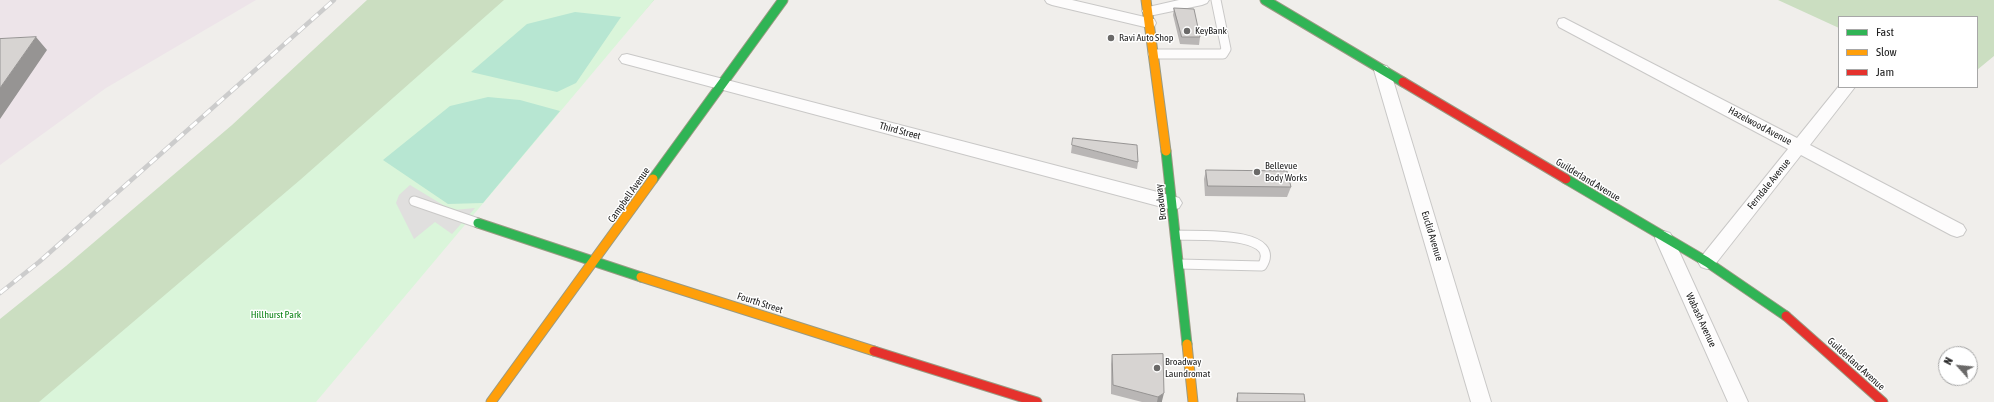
<!DOCTYPE html>
<style>
body{margin:0}
#map{position:relative;width:1994px;height:402px;overflow:hidden;background:#f0eeeb;font-family:"Asap Condensed",sans-serif}
canvas{display:block}
.legend{position:absolute;left:1838px;top:16px;width:140px;height:72px;box-sizing:border-box;background:#fff;border:1px solid #a7a7a7;margin:0;padding:5px 7px;list-style:none;font-size:12px;color:#222}
.legend li{display:flex;align-items:center;gap:8px;height:20px}
.legend b{width:20px;border:1px solid #a7a7a7}
.north{position:absolute;left:1938px;top:346px;width:40px;height:40px;box-sizing:border-box;background:#fff;border:1px solid #a7a7a7;border-radius:50%;rotate:297deg;font-size:11px;font-weight:700;line-height:16px;text-align:center;color:#222}
.north::after{content:'';display:block;margin:auto;width:14px;height:18px;background:#6a6968;clip-path:polygon(50% 0,100% 100%,50% 72%,0 100%)}
</style>
<div id="map">
<canvas width="1994" height="402"></canvas>
<ul class="legend">
<li><b style="height:5px;background:#30b455"></b>Fast</li>
<li><b style="height:5px;background:#ff9f0a"></b>Slow</li>
<li><b style="height:5px;background:#e5322d"></b>Jam</li>
</ul>
<div class="north">N</div>
</div>
<script>
const g = document.querySelector('canvas').getContext('2d');
g.lineJoin = 'round';
function fillPath(path, color) {
  g.fillStyle = color;
  g.fill(path, 'evenodd');
}
function strokePath(path, color, width, dash) {
  g.strokeStyle = color;
  g.lineWidth = width;
  g.lineCap = dash ? 'butt' : 'round';
  g.setLineDash(dash || []);
  g.stroke(path);
}
function drawText(font, color, halo, rows, align = 'center') {
  g.font = font + ' "Asap Condensed",sans-serif';
  g.lineWidth = 3;
  g.setLineDash([]);
  g.textBaseline = 'middle';
  g.strokeStyle = halo;
  g.fillStyle = color;
  for (const [text, x, y, turn = 0] of rows) {
    g.save();
    g.translate(x, y);
    g.rotate((+turn || 0) * Math.PI / 180);
    g.textAlign = isNaN(turn) ? turn : align;
    if (halo) g.strokeText(text, 0, 0);
    g.fillText(text, 0, 0);
    g.restore();
  }
}
const industrial = new Path2D(`
 M0 0H256L106 88 0 165Z`);
const forest = new Path2D(`
 M367 0H654L303 402H0V319L66 266 232 125Z
 M1778 0H1994V56L1977 70V17H1839V28Z`);
const park = new Path2D(`
 M504 0H654L316 402H39L300 180Z`);
const pitch = new Path2D(`
 M575 12 621 17 576 83 557 92 471 72 527 24Z
 M488 97 520 100 560 111 483 203 448 204 383 160 450 106Z`);
const parking = new Path2D(`
 M410 185 448 208 454 210 475 208 452 234 435 222 414 239 396 203 399 195Z`);
const lane = new Path2D(`
 M1153 54H1223L1226 49 1216 0
 M414 201 478 223
 M1176 235C1193 236 1284 230 1262 266L1179 264`);
const street = new Path2D(`
 M1045 0H1072L1149 18 1154 19 1156 23 1154 27 1149 28 1052 5 1047 3Z
 M1179 0H1209L1207 3 1202 5 1149 16 1144 14 1142 11 1144 8Z
 M1564 18 1797 138 1839 86 1855 87 1810 145 1963 225 1966 230 1963 235 1957 237 1951 235 1801 155 1713 267 1707 269 1701 267 1698 262 1701 257 1788 149 1559 27 1557 23 1559 19Z
 M627 54 1173 196 1179 198 1182 203 1179 208 1173 210 622 63 619 59 622 55Z
 M1382 65 1387 66 1390 70 1491 402H1471L1374 70 1377 66Z
 M1664 231 1670 233 1673 238 1748 402H1728L1655 238 1658 233Z`);
const fast = new Path2D(`
 M1265 0 1403 82
 M1166 151 1187 344
 M653 179 783 0
 M1566 179 1707 262 1786 316
 M478 223 641 277`);
const slow = new Path2D(`
 M1146 0 1166 151
 M641 277 874 351
 M1187 344 1193 402
 M491 402 653 179`);
const jam = new Path2D(`
 M1403 82 1566 179
 M1786 316 1883 402
 M874 351 1037 402`);
const rail = new Path2D(`
 M0 293 39 262 334 0`);
const wall = new Path2D(`
 M1174 8 1200 37 1199 45 1180 44 1173 15Z
 M1072 145 1138 162 1137 169 1071 153Z
 M1206 170 1291 187 1287 197 1205 196 1204 179Z
 M1163 354 1162 401V402H1142L1111 394V364L1112 355Z
 M1238 393 1305 402H1236V399Z`);
const shadedWall = new Path2D(`
 M36 37 47 50 0 119V88Z
 M1164 393 1162 401V402H1157L1158 397Z`);
const building = new Path2D(`
 M1174 8 1194 9 1200 37H1182Z
 M36 37 0 88V39Z
 M1073 138 1137 145 1138 162 1072 145Z
 M1206 170 1287 171 1291 187 1208 186Z
 M1163 354 1164 393 1158 397 1113 385 1112 355Z
 M1238 393 1304 394 1305 402H1238Z`);
const markers = [
 [1187,31,4,"#6a6968"],
 [1111,38,4,"#6a6968"],
 [1257,172,4,"#6a6968"],
 [1157,368,4,"#6a6968"]
];
const poiNames = [
 ["KeyBank",1195,31],
 ["Ravi Auto Shop",1119,38],
 ["Bellevue",1265,166],
 ["Body Works",1265,178],
 ["Broadway",1165,362],
 ["Laundromat",1165,374]
];
const streetNames = [
 ["Hazelwood Avenue",1760,126,28],
 ["Third Street",900,131,15],
 ["Guilderland Avenue",1588,180,31],
 ["Ferndale Avenue",1769,184,-51],
 ["Campbell Avenue",629,195,-55],
 ["Broadway",1161,202,-97],
 ["Euclid Avenue",1432,236,73],
 ["Fourth Street",760,303,18],
 ["Wabash Avenue",1701,320,65],
 ["Guilderland Avenue",1856,364,42]
];
const parkNames = [
 ["Hillhurst Park",276,315]
];
fillPath(industrial, '#ede4e9');
fillPath(forest, '#cbdec1');
fillPath(park, '#daf5da');
fillPath(pitch, '#b7e6d2');
fillPath(parking, '#e0dfde');
strokePath(lane, '#c9c8c7', 11);
strokePath(street, '#c9c8c7', 2);
strokePath(fast, '#999a82', 11);
strokePath(slow, '#999a82', 11);
strokePath(jam, '#999a82', 11);
strokePath(lane, '#fdfcfc', 9);
fillPath(street, '#fdfcfc');
strokePath(fast, '#30b455', 9);
strokePath(slow, '#ff9f0a', 9);
strokePath(jam, '#e5322d', 9);
strokePath(rail, '#ccc', 4.5);
strokePath(rail, '#fff', 3, [9]);
fillPath(wall, '#b9b6b5');
fillPath(shadedWall, '#969493');
fillPath(building, '#d7d4d2');
strokePath(building, '#969493', 1);
for (const [x, y, r, color] of markers) {
  const dot = new Path2D();
  dot.arc(x, y, r, 0, 2 * Math.PI);
  g.fillStyle = color;
  g.fill(dot);
  strokePath(dot, '#fff', 1.5);
}
drawText('10px', '#222', '#fff', poiNames, 'left');
drawText('10px', '#222', '#fff', streetNames);
drawText('10px', '#0c8416', '#fff', parkNames);
</script>
